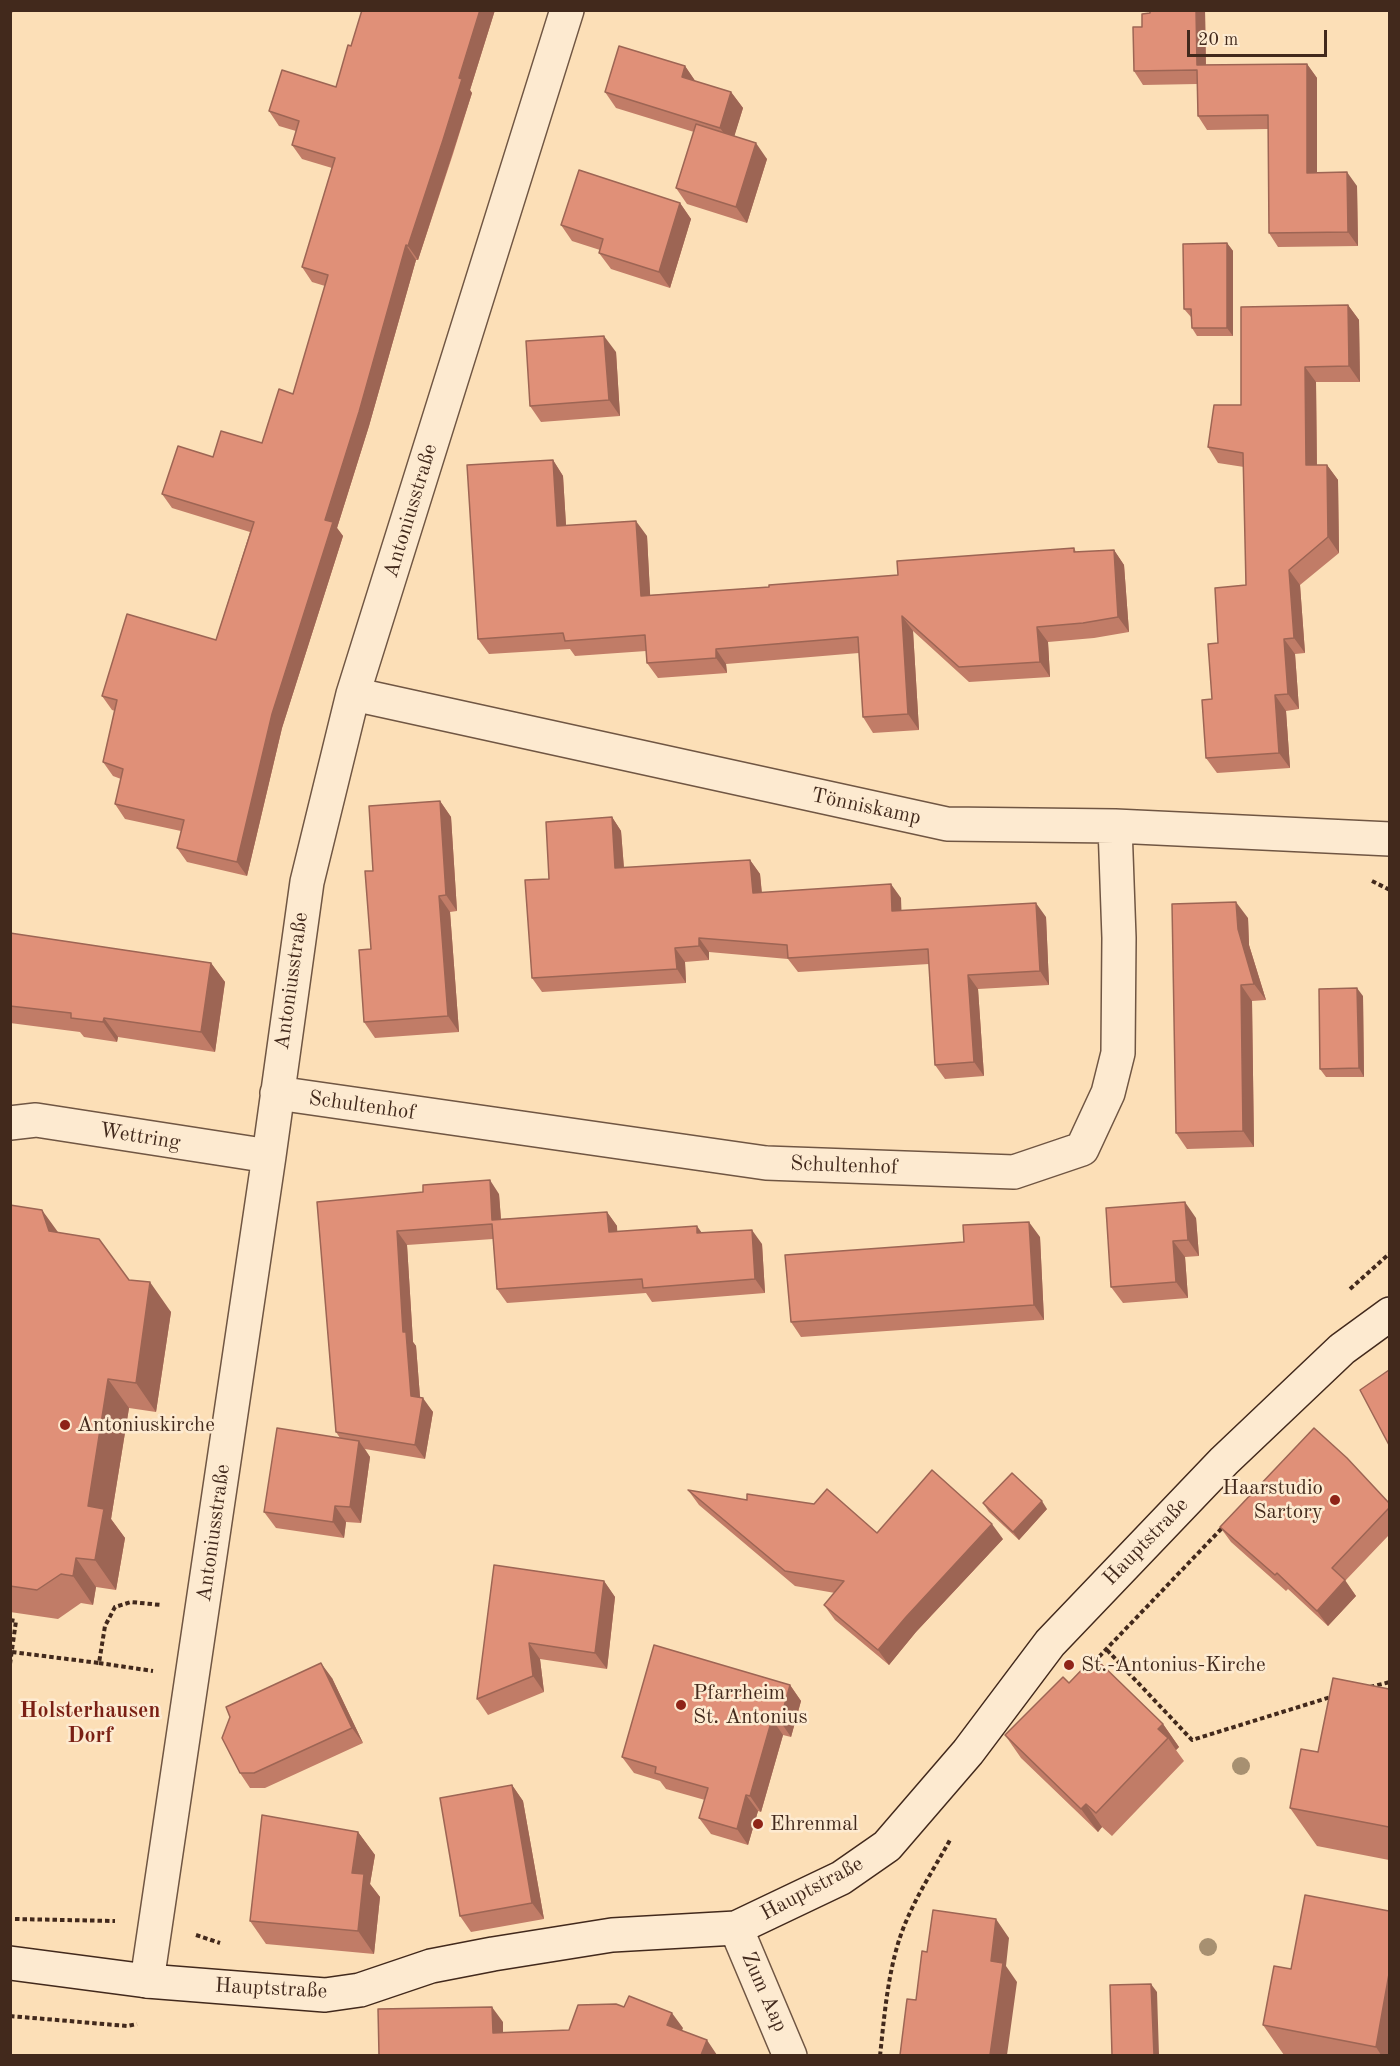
<!DOCTYPE html>
<meta charset="utf-8">
<style>
body{margin:0}
#map{position:relative;width:1400px;height:2066px;overflow:hidden;background:#fcdfb7;font-family:"Old Standard TT",serif}
canvas{display:block}
.frame{position:absolute;inset:0;border:12px solid #42291c;pointer-events:none}
.scale{position:absolute;left:1187px;top:30px;width:140px;height:27px;box-sizing:border-box;border:3px solid #42291c;border-top:0;padding-left:8px;font-size:18px;line-height:21px;white-space:nowrap;color:#42291c;-webkit-text-stroke:4px #fdead0;paint-order:stroke}
</style>
<div id="map">
<canvas width="1400" height="2066"></canvas>
<div class="frame"></div>
<div class="scale">20 m</div>
</div>
<script>
const g = document.querySelector('canvas').getContext('2d');
g.lineJoin = 'round';
function strokePath(path, color, width, dash) {
  g.strokeStyle = color;
  g.lineWidth = width;
  g.lineCap = dash ? 'butt' : 'round';
  g.setLineDash(dash || []);
  g.stroke(path);
}
function fillPath(path, color) {
  g.fillStyle = color;
  g.fill(path, 'evenodd');
}
function drawText(font, color, halo, rows, align = 'center') {
  g.font = font + ' "Old Standard TT",serif';
  g.lineWidth = 5;
  g.setLineDash([]);
  g.textBaseline = 'middle';
  g.strokeStyle = halo;
  g.fillStyle = color;
  for (const [text, x, y, turn = 0] of rows) {
    g.save();
    g.translate(x, y);
    g.rotate((+turn || 0) * Math.PI / 180);
    g.textAlign = isNaN(turn) ? turn : align;
    if (halo) g.strokeText(text, 0, 0);
    g.fillText(text, 0, 0);
    g.restore();
  }
}
const path = new Path2D(`
 M1372 881 1390 890
 M1350 1289 1390 1253
 M10 1620 16 1621 10 1664
 M1107 1650 1192 1740 1334 1696
 M12 1652 99 1663 105 1626 115 1607 131 1602 161 1605
 M1094 1662 1223 1527
 M99 1663 153 1671
 M1370 1687 1390 1682
 M15 1919 115 1921
 M196 1935 220 1943
 M10 2016 127 2026 137 2024
 M880 2056C884 2019 887 1982 897 1947 908 1908 931 1874 950 1840`);
const minor = new Path2D(`
 M353 694 947 824 1115 826 1390 839
 M277 1093 766 1163 1014 1172 1082 1149 1108 1093 1118 1053 1119 938 1115 826
 M10 1123 36 1120 269 1156
 M736 1928 790 2056
 M147 1981 269 1156 307 882 353 694 567 10`);
const secondary = new Path2D(`
 M10 1963 147 1981 325 1995 360 1990 431 1966 493 1954 612 1935 736 1928 841 1878 887 1846 968 1752 1050 1643 1224 1461 1342 1349 1390 1314`);
const trees = [
 [1241,1766],
 [1208,1947]
];
const wall = new Path2D(`
 M362 10H495L470 90 472 93 453 154 418 260H416L369 426 337 528 343 536 282 728 247 876 187 862 177 848 181 831 125 819 115 804 121 779 113 776 103 762 115 711 112 710 102 696 216 640 250 532 172 508 162 494 213 457 262 443 293 394 325 286 312 282 302 267 332 168 302 159 292 145 296 131 279 126 269 111 336 87 351 46Z
 M1150 10H1205L1206 65 1307 64 1317 78V173L1357 186 1358 246 1278 247 1269 233 1268 129 1207 130 1198 116 1197 84 1143 85 1134 71 1142 27 1150 13Z
 M685 66 695 81 731 92 743 108 734 136 767 159 747 223 687 204 676 188 694 132 616 108 605 92Z
 M680 203 691 219 670 288 611 269 599 253 600 250 572 241 561 225Z
 M1227 243 1233 251V336H1197L1192 328 1191 317 1184 309Z
 M1348 305 1359 320 1360 382H1316L1317 465H1327L1338 480 1339 553 1300 585 1305 653 1295 654 1299 709 1286 711 1290 768 1217 773 1206 758 1212 699 1218 643 1246 585 1244 467 1218 463 1208 447Z
 M616 352 620 416 541 422 530 406Z
 M553 460 563 476 566 526 647 536 650 595 769 587 898 575 1074 548 1076 552 1114 550 1124 565 1129 632 1094 638 1048 642 1050 677 969 682 913 631 919 730 873 733 863 717 859 653 726 664 727 673 658 678 647 663 646 651 575 656 570 649 489 654 478 639Z
 M440 801 451 817 457 911 450 912 459 1032 375 1038 364 1022 371 949 373 871Z
 M612 817 621 831 624 868 750 860 760 874 762 893 901 898V910L1046 917 1049 985 978 989 984 1076 945 1079 935 1065 929 964 798 972 788 959 709 952V960L685 962 686 983 542 992 532 978 549 879Z
 M1248 918 1249 945 1266 1000 1252 1001 1254 1147 1187 1149 1176 1133Z
 M10 933 211 963 225 982 215 1052 118 1037 117 1042 84 1037 80 1032 10 1023Z
 M1363 996 1364 1077H1326L1320 1069Z
 M499 1194 501 1219 607 1212 617 1226V1231L703 1233 762 1244 765 1293 652 1302 646 1293 507 1303 497 1289 493 1239 407 1245 413 1342 416 1346 420 1397 433 1412 425 1459 365 1449 370 1457 361 1523 346 1522 344 1538 276 1528 264 1512 340 1438 336 1432 317 1202Z
 M10 1205 58 1233 129 1280 171 1312 156 1412 129 1408 111 1519 125 1538 116 1590 96 1587 93 1605 81 1603 58 1619 10 1612Z
 M1196 1218 1199 1256 1185 1257 1188 1298 1123 1303 1111 1287Z
 M1040 1237 1044 1320 801 1337 791 1322Z
 M688 1490 747 1500 877 1533 1003 1539 916 1632 889 1665 835 1620 824 1605 835 1593 795 1586 699 1505Z
 M983 1503 1047 1509 1019 1540 989 1512Z
 M1389 1503V1535L1345 1581 1356 1596 1328 1626 1288 1589 1286 1591 1231 1542 1220 1527Z
 M494 1565 604 1581 615 1597 607 1669 540 1659 544 1692 488 1715 477 1699Z
 M332 1678 363 1743 265 1788H250L240 1773Z
 M1069 1683 1163 1724 1179 1747 1176 1750 1184 1761 1112 1836 1102 1827 1098 1832 1021 1758 1005 1735Z
 M790 1685 801 1701 791 1737 783 1735 761 1812 758 1811 748 1845 711 1834 699 1818 705 1800 666 1789 660 1781 634 1773 622 1757Z
 M1389 1689V1860L1317 1846 1290 1808 1318 1752Z
 M512 1785 523 1801 544 1919 471 1932 460 1916Z
 M358 1832 375 1855 370 1884 380 1897 374 1954 266 1944 250 1921Z
 M1291 1969 1389 2055H1284L1263 2025Z`);
const shadedWall = new Path2D(`
 M10 10H13L10 20Z
 M480 10H495L470 90 472 93 418 260 408 246Z
 M1196 10H1205L1206 79 1197 65Z
 M1307 64 1317 78V187L1307 173Z
 M685 66 696 82 682 77Z
 M731 92 743 108 732 144 720 128Z
 M756 143 767 159 747 223 736 207Z
 M1347 172 1357 186 1358 246 1348 232Z
 M680 203 691 219 670 288 659 272Z
 M1227 243 1233 251V336L1227 328Z
 M406 245 416 260 369 426 337 528 343 536 282 728 247 876 237 862 272 714 325 520Z
 M1348 305 1359 320 1360 382 1349 366Z
 M604 336 616 352 620 416 609 400Z
 M1305 367 1316 382 1317 481 1306 465Z
 M553 460 563 476 567 541 557 526Z
 M1327 465 1338 480 1339 553 1328 537Z
 M636 521 647 536 651 611 641 596Z
 M1114 550 1124 565 1129 632 1118 617Z
 M1289 570 1300 585 1305 653 1294 638Z
 M902 616 913 631 919 730 908 714Z
 M1037 627 1048 642 1050 677 1040 662Z
 M1284 639 1295 654 1299 709 1288 694Z
 M716 649 726 664 727 673 716 658Z
 M1275 695 1286 711 1290 768 1279 753Z
 M440 801 451 817 457 911 446 895Z
 M612 817 621 831 625 882 615 868Z
 M750 860 760 874 763 907 753 893Z
 M891 884 901 898 902 925 892 911Z
 M439 896 450 912 459 1032 448 1016Z
 M1236 902 1248 918 1249 945 1266 1000 1254 984 1238 929Z
 M1036 903 1046 917 1049 985 1040 971Z
 M699 938 709 952V960L699 946Z
 M675 948 685 962 686 983 677 969Z
 M211 963 225 982 215 1052 201 1032Z
 M968 975 978 989 984 1076 974 1062Z
 M1241 985 1252 1001 1254 1147 1243 1131Z
 M1357 988 1363 996 1364 1077 1359 1068Z
 M104 1018 118 1037 117 1042 103 1022Z
 M490 1180 499 1194 502 1234 492 1220Z
 M1185 1202 1196 1218 1199 1256 1188 1240Z
 M42 1210 63 1239 49 1231Z
 M607 1212 617 1226 618 1246 609 1232Z
 M1029 1222 1040 1237 1044 1320 1034 1305Z
 M697 1226 707 1240 697 1233Z
 M752 1230 762 1244 765 1293 755 1279Z
 M397 1231 407 1245 413 1342 416 1346 421 1410 411 1396 403 1332Z
 M1173 1241 1185 1257 1188 1298 1176 1282Z
 M150 1282 171 1312 156 1412 136 1383Z
 M108 1379 129 1408 111 1519 125 1538 116 1590 95 1560 88 1506Z
 M423 1398 433 1412 425 1459 415 1445Z
 M359 1441 370 1457 361 1523 350 1507Z
 M1042 1501 1047 1509 1019 1540 1013 1532Z
 M335 1506 346 1522 344 1538 333 1522Z
 M992 1524 1003 1539 916 1632 889 1665 878 1650 906 1617Z
 M76 1558 96 1587 93 1605 73 1576Z
 M1345 1580 1356 1596 1328 1626 1317 1611Z
 M604 1581 615 1597 607 1669 595 1653Z
 M529 1643 540 1659 544 1692 533 1676Z
 M321 1663 332 1678 363 1743 352 1728Z
 M790 1685 801 1701 791 1737 780 1721Z
 M772 1719 783 1735 761 1812 750 1796Z
 M1163 1724 1179 1747 1176 1750 1168 1738 1158 1729Z
 M512 1785 523 1801 544 1919 532 1903Z
 M746 1795 758 1811 748 1845 737 1829Z
 M1086 1804 1102 1827 1098 1832 1081 1809Z
 M358 1832 375 1855 370 1884 380 1897 374 1954 358 1931 352 1873Z
 M996 1919 1009 1938 1006 1966 1017 1982 1007 2055H990L991 1961Z
 M1389 1974V2055H1381L1376 2047Z
 M1151 1984 1157 1992 1159 2055H1154Z
 M492 2007 503 2022V2048L493 2033Z
 M672 2013 683 2028 678 2040 667 2025Z
 M707 2040 717 2055H701Z`);
const building = new Path2D(`
 M362 10H480L459 78 462 79 443 140 408 246 406 245 359 412 325 520 333 522 272 714 237 862 177 848 184 820 115 804 123 769 103 762 117 700 102 696 127 614 216 640 254 522 162 494 178 446 213 457 221 431 262 443 279 389 293 394 328 275 302 267 335 158 292 145 299 121 269 111 282 70 336 87 348 45 351 46Z
 M1150 10H1196L1197 65 1307 64V173L1347 172 1348 232 1269 233 1268 115 1198 116 1197 70 1134 71 1133 27H1142V14L1150 13Z
 M619 46 685 66 682 77 731 92 720 128 605 92Z
 M696 124 756 143 736 207 676 188Z
 M579 170 680 203 659 272 599 253 603 239 561 225Z
 M1227 243V328H1192L1191 309H1184L1183 244Z
 M1348 305 1349 366 1305 367 1306 465H1327L1328 537 1289 570 1294 638 1284 639 1288 694 1275 695 1279 753 1206 758 1202 700 1212 699 1208 644 1218 643 1215 588 1246 585 1243 453 1208 447 1214 405H1241V307Z
 M604 336 609 400 530 406 526 341Z
 M553 460 557 526 636 521 641 596 769 587V585L898 575 897 561 1074 548V552L1114 550 1118 617 1083 623 1037 627 1040 662 959 667 902 616 908 714 863 717 858 637 716 649V658L647 663 645 635 565 641 563 633 478 639 467 465Z
 M440 801 446 895 439 896 448 1016 364 1022 359 950 371 949 365 871H373L369 806Z
 M612 817 615 868 750 860 753 893 891 884 892 911 1036 903 1040 971 968 975 974 1062 935 1065 928 949 788 958 787 945 699 938V946L675 948 677 969 532 978 525 880 549 879 546 822Z
 M1236 902 1238 929 1254 984 1241 985 1243 1131 1176 1133 1172 904Z
 M10 933 211 963 201 1032 104 1018 103 1022 71 1018V1013L10 1006Z
 M1357 988 1359 1068 1320 1069 1319 989Z
 M490 1180 492 1220 607 1212 609 1232 697 1226V1233L752 1230 755 1279 643 1288 642 1279 497 1289 492 1224 397 1231 403 1332H406L411 1396 423 1398 415 1445 336 1432 317 1202 423 1192V1185Z
 M1185 1202 1188 1240 1173 1241 1176 1282 1111 1287 1106 1208Z
 M10 1205 42 1210 49 1231 99 1239 129 1280 150 1282 136 1383 108 1379 88 1506 104 1509 95 1560 76 1558 73 1576 61 1574 37 1590 10 1586Z
 M1029 1222 1034 1305 791 1322 785 1255 964 1242 963 1225Z
 M1389 1370V1445L1360 1390Z
 M277 1428 359 1441 350 1507 335 1506 333 1522 264 1512Z
 M1314 1428 1347 1458 1389 1503V1508L1332 1568 1345 1580 1317 1611 1277 1573 1275 1575 1220 1527Z
 M932 1470 992 1524 906 1617 878 1650 824 1605 844 1581 785 1571 688 1490 747 1500V1494L814 1504 827 1489 877 1533Z
 M1012 1473 1042 1501 1013 1532 983 1503Z
 M494 1565 604 1581 595 1653 529 1643 533 1676 477 1699Z
 M654 1645 790 1685 780 1721 772 1719 750 1796 746 1795 737 1829 699 1818 708 1788 655 1773 656 1767 622 1757Z
 M1094 1657 1163 1724 1158 1729 1168 1738 1096 1813 1086 1804 1081 1809 1005 1735 1063 1677 1069 1683Z
 M321 1663 352 1728 254 1773H240L222 1738 230 1717 226 1707Z
 M1333 1678 1389 1689V1827L1290 1808 1301 1749 1318 1752Z
 M512 1785 532 1903 460 1916 440 1798Z
 M262 1815 358 1832 352 1873 364 1874 358 1931 250 1921Z
 M1305 1895 1389 1911V1974L1376 2047 1263 2025 1274 1966 1291 1969Z
 M933 1910 996 1919 991 1961 1003 1963 990 2055H900L907 1999 916 2000 922 1951 927 1952Z
 M1151 1984 1154 2055H1112L1110 1985Z
 M629 1996 672 2013 667 2025 707 2040 701 2055H379L378 2009 492 2007 493 2033 569 2030 578 2005 616 2004 624 2007Z`);
const markers = [
 [65,1425,6,"#8f2418"],
 [1335,1500,6,"#8f2418"],
 [1069,1665,6,"#8f2418"],
 [681,1705,6,"#8f2418"],
 [758,1824,6,"#8f2418"]
];
const streetNames = [
 ["Antoniusstraße",411,511,-73],
 ["Tönniskamp",866,807,12],
 ["Antoniusstraße",292,981,-82],
 ["Schultenhof",362,1106,8],
 ["Wettring",140,1137,9],
 ["Schultenhof",844,1166,2],
 ["Antoniusstraße",214,1533,-82],
 ["Hauptstraße",1146,1542,-46],
 ["Hauptstraße",812,1889,-28],
 ["Hauptstraße",271,1989,3],
 ["Zum Aap",764,1992,66]
];
const poiNames = [
 ["Antoniuskirche",77,1425],
 ["Haarstudio",1323,1488,"right"],
 ["Sartory",1323,1512,"right"],
 ["St.-Antonius-Kirche",1081,1665],
 ["Pfarrheim",693,1693],
 ["St. Antonius",693,1717],
 ["Ehrenmal",770,1824]
];
const neighbourhoodNames = [
 ["Holsterhausen",90,1711],
 ["Dorf",90,1736]
];
strokePath(minor, '#705643', 36);
strokePath(secondary, '#42291c', 36);
strokePath(path, '#42291c', 4, [4.5, 3]);
strokePath(minor, '#fdead0', 33);
strokePath(secondary, '#fdead0', 33);
g.fillStyle = '#a79071';
for (const [x, y] of trees) {
  g.beginPath();
  g.arc(x, y, 9, 0, 2 * Math.PI);
  g.fill();
}
fillPath(wall, '#c17c67');
fillPath(shadedWall, '#9d6554');
fillPath(building, '#e09078');
strokePath(building, '#9d6554', 1.5);
for (const [x, y, r, color] of markers) {
  const dot = new Path2D();
  dot.arc(x, y, r, 0, 2 * Math.PI);
  g.fillStyle = color;
  g.fill(dot);
  strokePath(dot, '#fdead0', 2);
}
drawText('21px', '#42291c', '#fdead0', streetNames);
drawText('21px', '#42291c', '#fdead0', poiNames, 'left');
drawText('bold 22px', '#7a1f14', '#fdead0', neighbourhoodNames);
</script>
